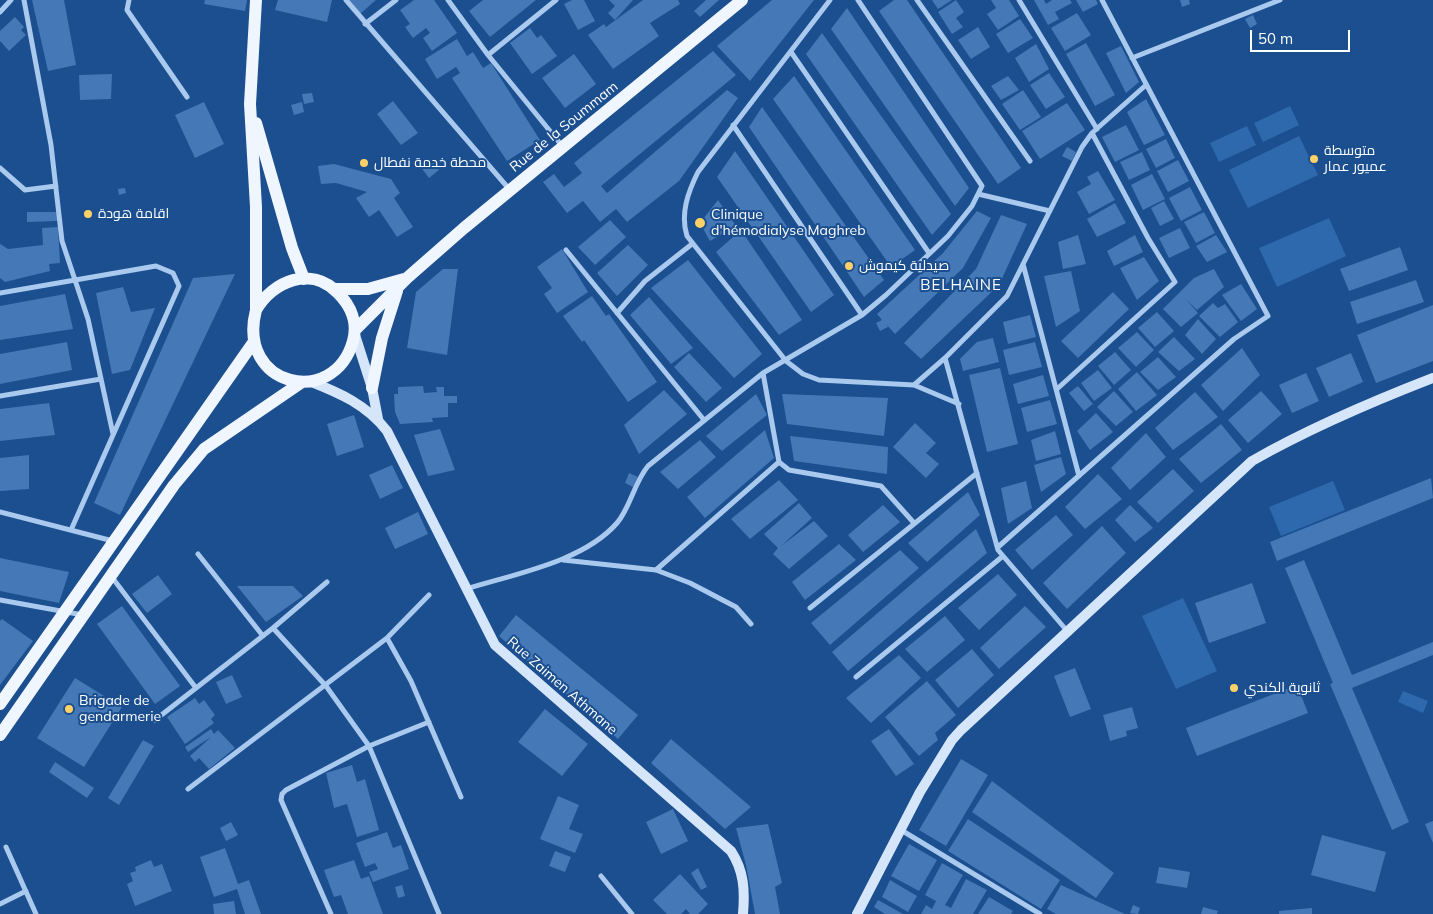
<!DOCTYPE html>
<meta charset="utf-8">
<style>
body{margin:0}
#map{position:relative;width:1433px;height:914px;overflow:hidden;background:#1b4f8f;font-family:Mulish,sans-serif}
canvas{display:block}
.scale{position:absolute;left:1250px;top:30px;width:100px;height:22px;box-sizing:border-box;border:2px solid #fff;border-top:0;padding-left:6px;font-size:15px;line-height:18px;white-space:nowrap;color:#fff;-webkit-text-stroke:4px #1b4f8f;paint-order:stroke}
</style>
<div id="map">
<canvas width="1433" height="914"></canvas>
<div class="scale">50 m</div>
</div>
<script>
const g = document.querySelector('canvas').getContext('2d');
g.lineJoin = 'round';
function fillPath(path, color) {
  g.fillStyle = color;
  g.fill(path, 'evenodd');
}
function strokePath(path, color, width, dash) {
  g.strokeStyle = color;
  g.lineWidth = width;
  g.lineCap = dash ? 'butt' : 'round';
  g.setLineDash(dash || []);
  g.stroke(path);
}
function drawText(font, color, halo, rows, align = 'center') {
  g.font = font + ' Mulish,Cairo,sans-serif';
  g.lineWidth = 4;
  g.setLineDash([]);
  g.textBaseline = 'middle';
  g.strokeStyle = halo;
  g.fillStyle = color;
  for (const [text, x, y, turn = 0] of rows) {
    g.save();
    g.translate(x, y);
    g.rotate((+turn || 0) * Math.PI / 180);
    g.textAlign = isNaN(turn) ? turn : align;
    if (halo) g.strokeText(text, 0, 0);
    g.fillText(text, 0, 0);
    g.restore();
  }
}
const green = new Path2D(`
 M1290 106 1299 125 1263 142 1254 123Z
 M1247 126 1256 145 1219 162 1210 143Z
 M1299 136 1318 175 1248 208 1229 170Z
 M1329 218 1346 256 1277 287 1259 248Z
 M1333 481 1345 510 1281 536 1269 507Z
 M1183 598 1217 671 1176 689 1142 616Z
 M1403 691 1428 701 1423 713 1398 702Z`);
const building = new Path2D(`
 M32 0H64L76 65 48 71Z
 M205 0H247L245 11 204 4Z
 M278 0H332L327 22 275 10Z
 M348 0H376L360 14Z
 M414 0H434L457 33 432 51 423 38 430 33 426 28 413 38 405 27 410 24 400 10Z
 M483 0H536L490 37 469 11Z
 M572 0H584L595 21 578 30 564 4Z
 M609 0H633L615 20 608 13 615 6Z
 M643 0H678L680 4 650 23 659 36 613 69 588 35 604 24 606 27Z
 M706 0H719L700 17 694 11Z
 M772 0H814L750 81 717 46Z
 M894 0H907L1021 168 998 184 879 11Z
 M932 0H952L938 9Z
 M956 0 964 12 956 18 963 27 952 34 938 12Z
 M991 0H1009L1019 16 998 30 987 14 996 8Z
 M1034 0H1044L1046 4 1052 0H1070L1072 3 1055 12 1059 19 1048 25Z
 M1076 0H1096L1098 4 1083 12Z
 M1180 0H1189L1190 4 1182 7Z
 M847 8 969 188 955 206 831 29Z
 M1077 13 1091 35 1065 51 1051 28Z
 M1253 15 1257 24 1250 28 1245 19Z
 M15 17 24 27 21 30 26 35 9 51 0 41V31Z
 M1020 19 1033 38 1008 53 996 34Z
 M978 27 990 47 971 59 958 40Z
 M530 28 537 38 541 35 557 56 532 74 510 43Z
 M822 33 951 214 932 235 806 54Z
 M457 39 467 56 473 52 483 68 491 63 540 140 507 161 452 78 460 73 456 67 437 79 425 59Z
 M1086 43 1115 95 1095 106 1066 54Z
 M1036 44 1049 69 1029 82 1015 58Z
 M1121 46 1139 82 1126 93 1106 53Z
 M713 51 736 75 601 186 607 193 727 90 738 98 679 181 627 222 616 209 600 222 583 201 567 213 543 182 554 174 564 187 582 173 574 163Z
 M574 54 596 84 565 108 542 78Z
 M1049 73 1065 97 1046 109 1030 85Z
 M112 74 111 99 80 100 79 75Z
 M794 76 915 250 891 267 773 99Z
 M1008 76 1019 90 1001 100 991 86Z
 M1023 90 1041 117 1020 130 1002 104Z
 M312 93 314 102 304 104 302 94Z
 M1146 99 1165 135 1144 145 1127 112Z
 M393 101 418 133 401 145 377 114Z
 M204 102 224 144 195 158 175 115Z
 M302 102 304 112 294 115 291 105Z
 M1067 103 1085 130 1040 159 1022 131Z
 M762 107 884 280 864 297 749 127Z
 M1126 125 1139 150 1115 162 1102 137Z
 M1166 139 1175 158 1156 168 1146 149Z
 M1067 147 1076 152 1072 161 1062 156Z
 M735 151 834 295 811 312 717 177Z
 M1142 152 1150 170 1129 180 1120 162Z
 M429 158 439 170 429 178 420 166Z
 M1178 160 1189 181 1168 192 1157 171Z
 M334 164 391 179 400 193 394 198 413 227 397 237 379 210 369 217 356 198 367 192 336 183 321 184 318 166Z
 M1098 171 1115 200 1089 214 1077 192 1091 184 1087 177Z
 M1152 174 1165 199 1143 210 1131 185Z
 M1190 187 1202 210 1181 221 1169 198Z
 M125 188 126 193 119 195 118 189Z
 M718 200 736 226 710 241 700 223Z
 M1164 201 1174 219 1160 226 1151 208Z
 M1115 203 1126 223 1097 237 1087 219Z
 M977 211 991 218 963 268 895 334 886 324 888 327 880 331 876 323 882 320 877 314 943 253Z
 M27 212H57V221L27 222Z
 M1204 212 1215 233 1196 243 1184 222Z
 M1001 215 1027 224 999 285 921 359 904 343 976 269Z
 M610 220 626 237 595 265 578 247Z
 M58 227 60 263 49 264 50 271 5 282 0 278V244L8 249 43 245 42 228Z
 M1180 228 1190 248 1169 258 1159 238Z
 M741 230 802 320 779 335 716 252Z
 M1078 235 1086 264 1063 269 1058 242Z
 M1135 235 1143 252 1114 266 1107 251Z
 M1216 235 1227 252 1207 262 1196 246Z
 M628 245 648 265 617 296 597 273Z
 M1400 247 1408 270 1349 291 1340 269Z
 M562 249 588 292 557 313 544 294 552 288 537 267Z
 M1144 257 1159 281 1137 300 1120 268Z
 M688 260 762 354 734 378 651 288Z
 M443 269H458L447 355 407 348 416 292Z
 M1214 269 1224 287 1197 310 1186 299 1198 313 1181 327 1163 309 1194 278Z
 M1071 271 1080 311 1056 327 1044 276Z
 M235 274 120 515 94 503 193 278Z
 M1416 280 1424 302 1357 324 1350 302Z
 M1241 284 1257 309 1241 321 1222 295Z
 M123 287 131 312 155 308 130 370 112 374 96 293Z
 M1113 292 1129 309 1078 358 1061 341Z
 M65 294 73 329 0 340V306Z
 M592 296 606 316 609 314 657 382 628 402 584 340 582 342 563 316Z
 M649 297 693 348 671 364 630 315Z
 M1213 303 1218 308 1225 304 1238 322 1220 337 1199 316Z
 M1433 305V361L1376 383 1357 335Z
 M1157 312 1174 331 1155 347 1138 328Z
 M1030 315 1036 337 1008 344 1003 322Z
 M1198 319 1216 339 1202 354 1185 335Z
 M1137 332 1154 350 1136 367 1118 348Z
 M1174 337 1195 359 1179 371 1158 352Z
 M993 338 999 362 963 371 960 359 977 342Z
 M67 342 72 370 0 384V354Z
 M1035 342 1042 367 1009 375 1003 350Z
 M1242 348 1260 375 1223 411 1201 385Z
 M1115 352 1131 370 1114 385 1098 366Z
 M689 353 722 388 706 402 674 367Z
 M1351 353 1363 382 1329 397 1316 368Z
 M1158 357 1176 377 1158 390 1140 372Z
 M1000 368 1018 444 987 452 969 375Z
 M1098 370 1112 388 1094 401 1081 383Z
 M1137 372 1157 395 1136 411 1118 389Z
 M1306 373 1319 401 1292 413 1279 385Z
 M1043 375 1049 396 1018 404 1013 384Z
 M423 386 424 393 437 392 436 387H444V396H457V403H448V417L432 418 433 422 400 424 395 412 394 394H398V387Z
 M1078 386 1093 404 1084 411 1069 393Z
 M664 390 687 414 639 454 624 425Z
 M1114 391 1133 412 1116 426 1097 407Z
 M1261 391 1282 414 1248 443 1228 420Z
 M1195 392 1218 417 1173 450 1155 428Z
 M756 394 767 415 722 451 706 436Z
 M782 394 888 398 884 436 787 424Z
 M1050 400 1057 424 1027 432 1021 408Z
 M49 403 55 435 0 441V409Z
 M1096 413 1113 432 1090 450 1077 431Z
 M354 415 364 447 337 456 327 424Z
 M915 423 936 443 926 453 939 464 926 478 893 447Z
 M1221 424 1242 450 1201 483 1179 459Z
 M440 429 455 470 428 476 414 435Z
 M765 430 774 458 705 518 687 497Z
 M1055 431 1061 454 1036 461 1031 440Z
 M1146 433 1166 457 1130 490 1111 468Z
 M790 436 888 447 887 474 794 461Z
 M700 440 716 457 678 489 660 472Z
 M29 455V489L0 491V458Z
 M1061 457 1066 474 1041 492 1034 465Z
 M392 465 403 488 380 499 369 475Z
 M1173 469 1194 491 1158 523 1137 502Z
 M629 473 638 477 633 487 625 483Z
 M1098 474 1122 499 1085 529 1065 507Z
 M1431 478 1433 498 1277 561 1270 542Z
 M779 480 798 500 750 539 731 519Z
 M1026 481 1032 508 1008 524 1001 488Z
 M968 492 980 515 927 562 908 543Z
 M799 503 812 518 781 546 814 521 828 536 789 569 773 554 778 548 764 534Z
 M883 505 900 522 863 552 848 535Z
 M1130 505 1153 528 1135 542 1115 520Z
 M418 512 428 534 395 549 385 528Z
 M1056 515 1073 535 1032 570 1015 550Z
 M1102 526 1126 553 1067 609 1043 583Z
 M976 529 987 553 848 671 832 652Z
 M839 544 856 560 805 600 792 582Z
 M900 550 919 568 830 645 811 623Z
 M0 558 69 572 59 603 0 591Z
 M1304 560 1352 675 1433 642V655L1352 688 1409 822 1392 830 1330 684 1333 683 1285 568Z
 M998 574 1017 595 979 630 958 608Z
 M158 575 172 594 147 613 132 594Z
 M1252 583 1266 623 1209 643 1195 603Z
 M237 586H293L303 596 266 622Z
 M122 606 180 686 155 704 97 624Z
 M1025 606 1046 627 999 669 980 648Z
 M516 615 638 715 618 739 499 636Z
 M945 616 965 640 927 672 905 649Z
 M2 619 33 641 0 685V621Z
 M972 649 994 675 958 708 935 680Z
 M899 655 921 678 871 723 846 698Z
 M1075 668 1091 709 1070 717 1054 676Z
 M232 675 242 697 226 704 216 682Z
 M75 678 122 707 84 767 37 738Z
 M927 681 956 715 935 733 938 740 919 756 885 717Z
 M1297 685 1308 713 1197 756 1186 728Z
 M195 698 199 704 204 700 215 715 211 719 214 723 185 744 167 717Z
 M1132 707 1138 728 1126 731 1127 736 1110 741 1103 715Z
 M545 709 588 744 562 776 518 742Z
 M211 729 214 734 218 730 235 748 209 769 199 758 195 762 190 756 211 737 188 752 185 747Z
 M889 729 914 764 896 776 871 741Z
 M671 739 751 807 725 829 651 763Z
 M143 740 154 746 119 805 108 798Z
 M961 759 988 775 946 846 919 830Z
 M55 762 94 788 87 798 49 772Z
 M352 765 357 782 365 779 379 830 357 837 347 804 334 808 326 773Z
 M992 781 1114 873 1096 898 972 812Z
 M558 796 579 805 569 829 583 834 575 853 540 839Z
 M673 809 688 841 661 854 646 822Z
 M968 819 1060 880 1041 909 948 851Z
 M1433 821V843L1425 824Z
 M231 822 238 835 226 841 220 828Z
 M768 824 782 883 775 887 780 914H755L746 865 736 828Z
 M387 832 393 848 401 845 409 869 373 882 369 872 378 869 375 863 365 867 356 843Z
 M1322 835 1386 852 1375 892 1311 875Z
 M909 844 937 860 919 891 891 876Z
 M225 848 238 884 249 880 261 914H245L237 889 214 897 200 857Z
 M555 851 571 857 565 872 549 866Z
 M151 860 154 867 162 864 172 891 135 906 127 884 133 881 130 873 136 871 135 867Z
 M354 860 361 879 369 876 383 914H348L341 895 334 897 324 870Z
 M942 863 963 875 945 905 951 908 966 879 987 890 973 914H921L926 905 932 909 936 901 925 895Z
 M1159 867 1190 872 1187 888 1156 883Z
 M698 868 707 887 701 890 691 873Z
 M680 874 708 904 698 914H690L686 909 681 914H667L653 900Z
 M890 880 917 896 908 912 882 897Z
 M402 885 405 896 398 898 395 887Z
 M1061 885 1125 914H1056L1047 909Z
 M989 897 1013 911 1011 914H978Z
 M878 900 903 914H885L874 907Z
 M234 901 236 914H214L213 904Z
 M1133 905 1140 908 1138 914 1130 913Z
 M1203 907 1218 911 1217 914H1201Z
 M1312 908V914H1279V911Z`);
const street = new Path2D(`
 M24 0 51 145 62 241 88 319 113 434
 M129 0 127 10 187 97
 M346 0 510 190
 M448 0 488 55 563 147
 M830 0 698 172C688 192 680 214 687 236L786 361 803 374 819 380 914 385 959 404
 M917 0 1030 161
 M1019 0 1097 129
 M0 12 11 0
 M365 24 396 0
 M791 52 929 253
 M488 55 556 0
 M1132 58 1280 0
 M733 125 862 315
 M0 168 25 190 56 186
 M978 194 1050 211
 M566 250 704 420
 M1023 264 1079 476
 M0 293 156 266 173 273 179 286 71 530
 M617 313 645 281 692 244
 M945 358 998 550 1068 632
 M763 373 779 462 789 470 881 486 914 523
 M914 385 945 358 1007 296 1082 147 1092 133 1146 85
 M1057 389 1175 282 1148 238 1092 133
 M0 396 101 379
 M0 512 113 541
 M998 547 1234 339 1268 316 1102 0
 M198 554 263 636
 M563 560 656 570 690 583 736 607 751 624
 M656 570 779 462
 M111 576 196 688
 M466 589C514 574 583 562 617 523 630 508 634 483 648 466L763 373 862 315 886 295 948 236 972 206 982 186 858 0
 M0 600 83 615
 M810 608 977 473
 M273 628 326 686 369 746 439 914
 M387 638 411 681 461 797
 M856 677 1003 556
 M155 720 273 628 327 582
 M188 789 387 638 429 595
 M901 830 1040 914
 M6 847 36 914
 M601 876 632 914
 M0 904 26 891
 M331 914 281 800 282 794 286 790 369 746 429 722`);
const secondary = new Path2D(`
 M355 335 372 388 378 419
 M309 381C340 393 367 405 387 431L495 645 731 851C744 871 745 890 743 914
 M857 914 920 792 952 740 961 730 1252 461C1310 428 1371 402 1433 378`);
const primary = new Path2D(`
 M256 123 292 248 304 279
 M334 289H368L404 279
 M256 310C273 281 311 265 338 293 351 306 358 323 353 341 334 409 236 387 256 310V207L250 104 256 0
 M355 330 407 278 464 228 742 0
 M372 388 382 338 397 291
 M0 704 253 343
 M0 735 174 485 204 449 302 382`);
const markers = [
 [1314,159,5,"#ffd166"],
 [364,163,5,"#ffd166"],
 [88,214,5,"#ffd166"],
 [700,223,6,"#ffd166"],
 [849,266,5,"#ffd166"],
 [1234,688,5,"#ffd166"],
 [69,709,5,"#ffd166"]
];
const streetNames = [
 ["Rue de la Soummam",564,127,-39],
 ["Rue Zaimen Athmane",562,686,41]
];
const poiNames = [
 ["متوسطة",1324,151],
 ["عميور عمار",1324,167],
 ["محطة خدمة نفطال",374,163],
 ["اقامة هودة",98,214],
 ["Clinique",711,215],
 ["d'hémodialyse Maghreb",711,231],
 ["صيدلية كيموش",859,266],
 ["ثانوية الكندي",1244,688],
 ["Brigade de",79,701],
 ["gendarmerie",79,717]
];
const neighbourhoodNames = [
 ["BELHAINE",961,285]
];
fillPath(green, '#2e69ad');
fillPath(building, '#4478b7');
strokePath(street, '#a9c9ee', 5);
strokePath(secondary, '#d6e6fa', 10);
strokePath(primary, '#f0f6ff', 12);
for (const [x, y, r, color] of markers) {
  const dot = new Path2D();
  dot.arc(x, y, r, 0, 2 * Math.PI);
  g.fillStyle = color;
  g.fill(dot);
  strokePath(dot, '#1b4f8f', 2);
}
drawText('14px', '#fff', '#1b4f8f', streetNames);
drawText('14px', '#fff', '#1b4f8f', poiNames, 'left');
g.letterSpacing = '1px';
drawText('15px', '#fff', '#1b4f8f', neighbourhoodNames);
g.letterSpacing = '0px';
</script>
